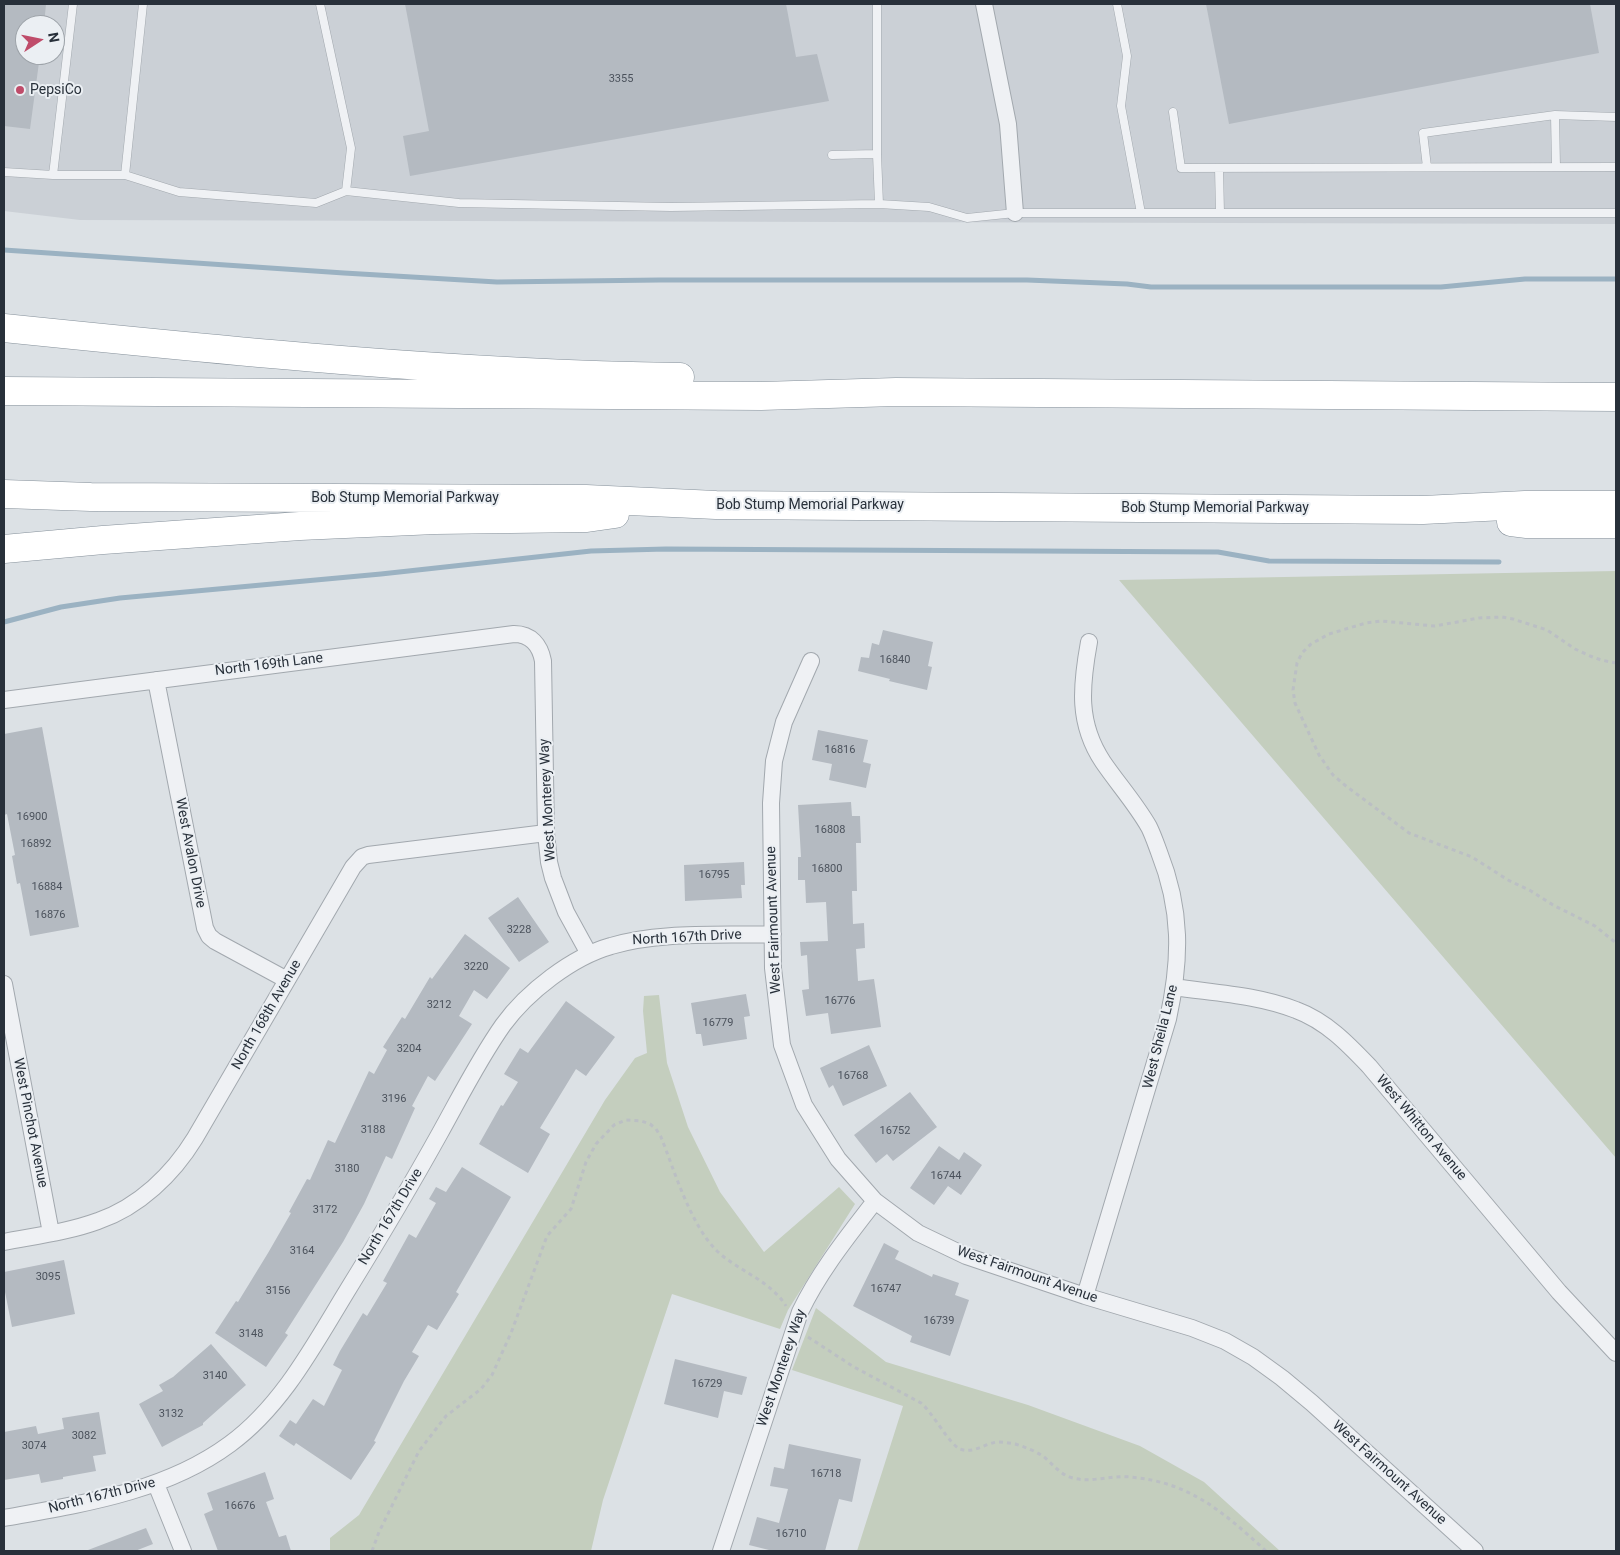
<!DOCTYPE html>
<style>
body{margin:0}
#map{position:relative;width:1620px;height:1555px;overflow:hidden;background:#dce1e5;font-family:Roboto,sans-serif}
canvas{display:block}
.frame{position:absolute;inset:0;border:5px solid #28303a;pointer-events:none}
.north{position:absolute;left:15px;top:15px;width:50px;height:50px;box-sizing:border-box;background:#ebeff3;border:1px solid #9da3a9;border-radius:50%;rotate:79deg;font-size:14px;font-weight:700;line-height:20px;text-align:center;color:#28303a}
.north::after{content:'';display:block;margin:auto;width:18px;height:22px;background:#bf4c6a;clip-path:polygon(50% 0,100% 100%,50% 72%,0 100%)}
</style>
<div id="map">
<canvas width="1620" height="1555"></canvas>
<div class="frame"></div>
<div class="north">N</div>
</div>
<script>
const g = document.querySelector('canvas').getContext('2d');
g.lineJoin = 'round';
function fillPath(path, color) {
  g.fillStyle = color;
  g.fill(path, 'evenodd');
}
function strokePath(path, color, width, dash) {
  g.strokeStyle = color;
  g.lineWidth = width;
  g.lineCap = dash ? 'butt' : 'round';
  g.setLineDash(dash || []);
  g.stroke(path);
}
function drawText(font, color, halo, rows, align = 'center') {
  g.font = font + ' Roboto,sans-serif';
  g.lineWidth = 4;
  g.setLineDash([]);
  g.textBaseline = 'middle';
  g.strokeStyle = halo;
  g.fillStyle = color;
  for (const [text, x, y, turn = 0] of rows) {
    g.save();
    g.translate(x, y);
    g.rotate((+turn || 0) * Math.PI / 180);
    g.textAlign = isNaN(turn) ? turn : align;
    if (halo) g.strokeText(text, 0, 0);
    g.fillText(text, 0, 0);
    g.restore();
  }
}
const built = new Path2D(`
 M4 4H1616V224L80 220 4 211ZM25 25H55V55H25Z`);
const green = new Path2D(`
 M1616 571V1158L1119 580Z
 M659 995 667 1063 688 1127 720 1192 764 1252 839 1187 855 1204 788 1310 780 1329 672 1294 603 1500 591 1551H330V1538L359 1515 605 1100 635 1058 647 1053 643 1011 644 996Z
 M816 1308 886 1362 1028 1405 1140 1446 1204 1482 1280 1551H857L903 1406 792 1370Z`);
const stream = new Path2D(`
 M4 250 344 273 497 282 660 280H1027L1127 284 1151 287H1441L1525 279H1616
 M4 622 61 607 120 598 381 574 591 551 666 549 1218 552 1269 561 1499 562`);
const building = new Path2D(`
 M4 4H46L44 25H25V55H40L30 129 4 126Z
 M405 4H786L796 57 817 54 829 101 410 176 403 136 429 131Z
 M1206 4H1590L1599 53 1229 124Z
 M883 630 933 642 928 666 932 667 927 690 889 681 890 679 858 671 861 657 869 658 872 643 879 645Z
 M42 727 79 927 30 936 20 883 17 884 12 856 15 855 7 814 4 815V734Z
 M818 730 868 740 863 762 871 764 866 788 829 780 832 764 812 760Z
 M851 802 852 816H860L861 843H856L857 891H852L853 924 864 923 865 948 856 949 858 981 874 979 881 1027 831 1034 828 1013 806 1016 802 990 809 989 807 955 801 956 800 942 828 941 826 902 806 903 805 880H798V857H801L798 805Z
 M744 862 745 885H741L742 898 685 901 684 865Z
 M518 897 549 942 519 962 488 918Z
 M465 934 510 968 487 999 474 990 459 1016 472 1024 435 1081 428 1076 412 1106 415 1108 392 1159 386 1156 364 1204 343 1242 285 1333 288 1335 266 1367 215 1333 236 1301 238 1302 268 1253 291 1213 289 1212 307 1179 310 1180 328 1140 335 1143 369 1071 374 1074 387 1050 383 1047 402 1017 405 1019 430 977 432 979Z
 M746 994 750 1016 744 1017 747 1039 703 1046 701 1034H696L691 1003Z
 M566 1001 615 1037 586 1076 576 1069 540 1128 550 1134 528 1173 479 1144 501 1105 503 1106 518 1082 504 1074 520 1048 528 1053Z
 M869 1045 887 1086 843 1106 833 1085 829 1088 820 1068Z
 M910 1092 937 1127 893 1161 887 1154 876 1163 854 1135Z
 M939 1146 959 1160 964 1152 982 1165 961 1195 948 1186 934 1205 910 1188Z
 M462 1167 511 1197 456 1292 459 1294 437 1330 428 1325 412 1352 419 1356 404 1381 374 1441 376 1442 351 1480 296 1443 294 1446 279 1436 290 1420 296 1424 313 1399 324 1406 342 1370 333 1365 340 1351 363 1313 367 1316 387 1283 383 1281 409 1234 416 1238 436 1203 429 1199 436 1187 446 1192Z
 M884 1243 899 1251 895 1259 932 1277 933 1274 959 1283 955 1295 969 1300 950 1356 910 1342 912 1336 853 1306Z
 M64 1260 75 1314 12 1327 4 1287V1272Z
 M211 1344 246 1385 203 1423V1425L162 1447 139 1404 163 1391 159 1385 173 1377Z
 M675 1359 747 1377 742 1395 724 1391 718 1418 664 1404Z
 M99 1412 106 1454 93 1456 96 1471 63 1477V1479L41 1483 39 1474 4 1480V1432L36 1426 38 1434 64 1429 62 1418Z
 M789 1444 861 1459 852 1502 839 1499 825 1551H773L749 1545 757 1517 779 1523 788 1489 770 1486 774 1467 784 1469Z
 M265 1472 274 1499 266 1502 279 1537 286 1535 291 1551H218L204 1514 213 1510 207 1493Z
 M146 1528 153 1544 135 1551H88V1550Z`);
const path = new Path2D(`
 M1616 663 1601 660 1590 656 1575 649 1547 630 1513 619 1502 617 1479 618 1435 626 1381 621 1366 623 1329 634 1311 644 1302 653 1297 663 1293 690 1295 703 1319 755 1333 775 1346 786 1409 833 1472 857 1508 880 1531 891 1553 905 1595 926 1616 943
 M808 1337 854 1367 921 1403C933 1413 949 1444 960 1449 973 1454 984 1444 997 1442 1003 1442 1009 1443 1015 1444 1025 1447 1035 1451 1043 1456 1053 1464 1060 1475 1073 1478 1091 1483 1111 1475 1130 1477 1190 1482 1223 1512 1266 1551
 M372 1551 379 1532 419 1451 446 1416 481 1389 492 1375 511 1333 547 1236 571 1209 586 1162 596 1144 614 1125 626 1120 641 1121 650 1124 656 1129 661 1137C675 1172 690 1224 717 1251 738 1271 770 1280 786 1306`);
const service = new Path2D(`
 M320 4 351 148 346 191
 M877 4V154L879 204
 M1117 4 1127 56 1121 106 1141 213
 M1173 112 1181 168 1616 167
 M1555 115 1556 167
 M832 155 877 154
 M1427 167 1423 133 1555 115 1616 117
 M1219 168 1220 213
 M4 172 53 175H125L143 4
 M53 175 73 4
 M125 175 179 192 316 203 346 191 459 203 671 207 879 204 929 207 967 218 1015 213H1616`);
const minor = new Path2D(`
 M984 4 1008 124 1015 213
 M811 661 784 722 774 761 771 803 773 968 782 1045 804 1105 838 1159 875 1201 918 1233 966 1256 1085 1296 1192 1328 1225 1341 1253 1357 1282 1378 1312 1403 1475 1551
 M156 680 205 928 209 936 215 941 287 980
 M4 700 514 634C531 634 540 645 543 661L546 833 549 862 553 878 566 912 589 954
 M4 984 51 1233
 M1174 987C1215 993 1258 995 1296 1010 1326 1021 1348 1044 1369 1066L1559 1292 1616 1353
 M4 1242C35 1236 68 1232 98 1221 139 1207 173 1174 195 1138L353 867 362 857 368 855 546 833
 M1085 1296 1168 1019C1181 959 1182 910 1159 852 1156 844 1153 835 1149 827 1136 804 1118 784 1103 762 1077 723 1081 686 1089 642
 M156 1484 183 1551
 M4 1518C82 1504 165 1492 230 1444 282 1406 314 1345 347 1291 379 1239 410 1187 440 1133 460 1097 479 1059 503 1025 527 992 572 957 611 946 660 931 722 936 773 934
 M721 1551 800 1312C819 1272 848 1236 875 1201`);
const motorway = new Path2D(`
 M4 328C228 351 454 374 680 377
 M4 391 761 396 896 392 1616 397
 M4 494 91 497 586 499 716 505 1423 510 1525 505H1616
 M1511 522 1527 524H1616
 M4 549 103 540 300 526 435 520 587 518 615 514`);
const markers = [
 [20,90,5,"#bf4c6a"]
];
const numberNames = [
 ["3355",621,79],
 ["16840",895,660],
 ["16816",840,750],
 ["16900",32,817],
 ["16808",830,830],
 ["16892",36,844],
 ["16800",827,869],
 ["16795",714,875],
 ["16884",47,887],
 ["16876",50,915],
 ["3228",519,930],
 ["3220",476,967],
 ["16776",840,1001],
 ["3212",439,1005],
 ["16779",718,1023],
 ["3204",409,1049],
 ["16768",853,1076],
 ["3196",394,1099],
 ["3188",373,1130],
 ["16752",895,1131],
 ["3180",347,1169],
 ["16744",946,1176],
 ["3172",325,1210],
 ["3164",302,1251],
 ["3095",48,1277],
 ["16747",886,1289],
 ["3156",278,1291],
 ["16739",939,1321],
 ["3148",251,1334],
 ["3140",215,1376],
 ["16729",707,1384],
 ["3132",171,1414],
 ["3082",84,1436],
 ["3074",34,1446],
 ["16718",826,1474],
 ["16676",240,1506],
 ["16710",791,1534]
];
const poiNames = [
 ["PepsiCo",30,90]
];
const streetNames = [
 ["Bob Stump Memorial Parkway",405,498],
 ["Bob Stump Memorial Parkway",810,505],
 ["Bob Stump Memorial Parkway",1215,508],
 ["North 169th Lane",269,665,-7],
 ["West Monterey Way",548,800,-93],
 ["West Avalon Drive",190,853,79],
 ["West Fairmount Avenue",774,920,-92],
 ["North 167th Drive",687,938,-3],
 ["North 168th Avenue",267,1015,-60],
 ["West Sheila Lane",1161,1037,-76],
 ["West Pinchot Avenue",30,1123,79],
 ["West Whitton Avenue",1421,1128,50],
 ["North 167th Drive",391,1217,-59],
 ["West Fairmount Avenue",1027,1275,19],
 ["West Monterey Way",782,1368,-71],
 ["West Fairmount Avenue",1389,1473,42],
 ["North 167th Drive",102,1496,-14]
];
fillPath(built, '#cbd0d6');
fillPath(green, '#c4cebe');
strokePath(stream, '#9bb2c2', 5);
fillPath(building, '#b4bac1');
strokePath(service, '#a2a8ae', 9);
strokePath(minor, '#a2a8ae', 18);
strokePath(motorway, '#85909a', 29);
strokePath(path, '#bbbfc4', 3, [4, 4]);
strokePath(service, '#eff1f4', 8);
strokePath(minor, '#eff1f4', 16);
strokePath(motorway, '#fff', 28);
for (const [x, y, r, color] of markers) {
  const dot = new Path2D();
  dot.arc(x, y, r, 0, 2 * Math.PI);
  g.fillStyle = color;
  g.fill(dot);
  strokePath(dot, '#ebeff3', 2);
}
drawText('11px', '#4b525c', null, numberNames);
drawText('14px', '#28303a', '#ebeff3', poiNames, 'left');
drawText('14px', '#28303a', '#ebeff3', streetNames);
</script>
